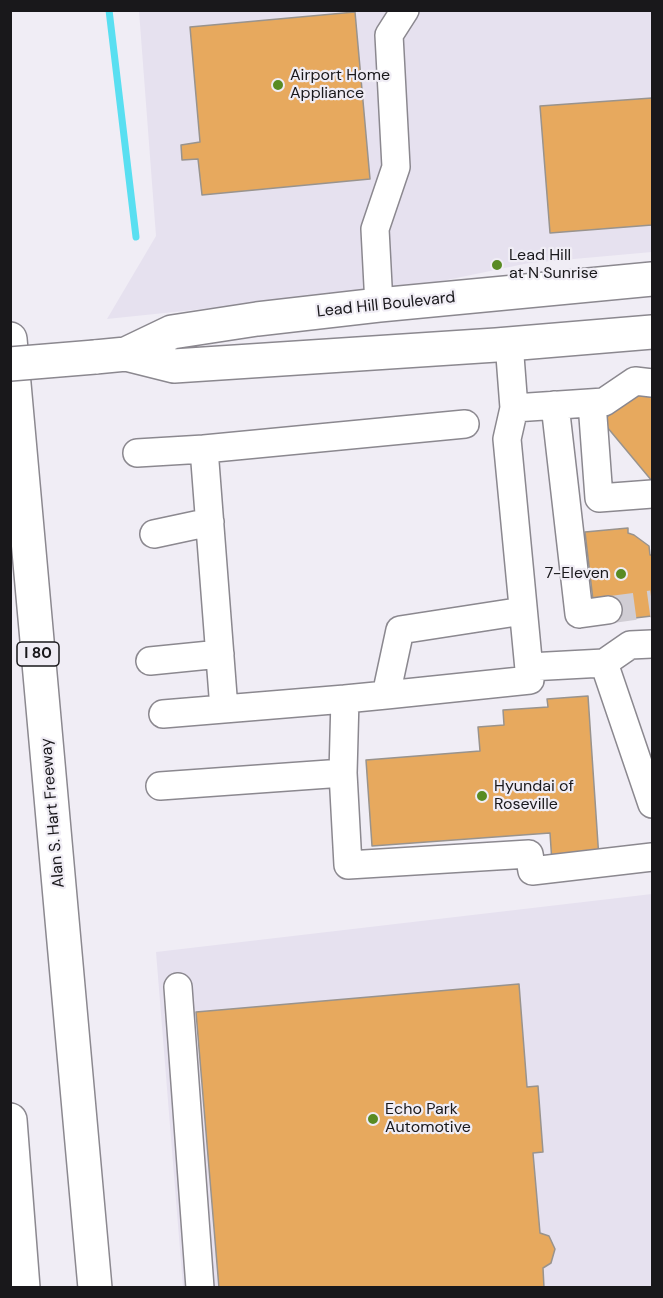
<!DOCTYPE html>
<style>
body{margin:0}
#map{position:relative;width:663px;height:1298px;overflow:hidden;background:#f0edf5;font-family:"DM Sans",sans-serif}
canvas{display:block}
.frame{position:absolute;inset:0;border:12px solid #19181b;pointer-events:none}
</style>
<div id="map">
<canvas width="663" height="1298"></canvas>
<div class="frame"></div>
</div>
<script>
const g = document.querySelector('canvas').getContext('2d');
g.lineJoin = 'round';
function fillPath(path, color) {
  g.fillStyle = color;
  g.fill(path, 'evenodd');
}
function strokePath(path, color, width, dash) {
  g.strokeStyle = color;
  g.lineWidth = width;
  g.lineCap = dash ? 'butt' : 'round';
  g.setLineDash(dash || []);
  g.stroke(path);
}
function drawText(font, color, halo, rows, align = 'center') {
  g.font = font + ' "DM Sans",sans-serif';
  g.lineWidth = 4.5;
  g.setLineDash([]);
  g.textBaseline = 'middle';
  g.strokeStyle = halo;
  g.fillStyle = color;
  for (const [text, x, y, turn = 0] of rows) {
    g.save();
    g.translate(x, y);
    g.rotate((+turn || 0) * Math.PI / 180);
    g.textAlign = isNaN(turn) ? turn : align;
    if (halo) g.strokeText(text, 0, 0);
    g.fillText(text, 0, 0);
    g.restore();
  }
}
const built = new Path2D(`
 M139 11H652V252L529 263 413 287 107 319 156 236Z
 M652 894V1287H183L156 952Z`);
const stream = new Path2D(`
 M109 10 136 237`);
const building = new Path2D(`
 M355 12 370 179 202 195 198 159 182 160 181 145 200 142 190 27Z
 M652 98V225L550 233 540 106Z
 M645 386 652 395V481L602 421Z
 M628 528V533L634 535 649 546 650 555H652V616L609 621 593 600 585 532Z
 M588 696 599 859 552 863 550 833 372 846 366 760 480 751 478 727 504 725 503 710 548 707 547 699Z
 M519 984 527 1087 538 1086 543 1152 533 1153 540 1233 549 1236 555 1249 551 1263 543 1268 544 1288H219L196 1012Z`);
const minorTunnel = new Path2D(`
 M608 610 652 604`);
const minor = new Path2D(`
 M379 305 375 229 396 167 389 35 405 10
 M592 403 599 498 652 494
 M555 405 579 614 608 610
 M514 408 604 402 635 381 652 383
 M137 453 204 449
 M154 534 210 522
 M150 661 220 654
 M604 663 652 804
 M529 667 604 663 630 645 652 644
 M386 695 530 680 507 439 514 408 509 343
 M345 699 386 695 400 630 523 611
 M224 709 204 449 465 424
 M163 714 345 699 343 773
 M160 786 343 773 348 865 529 854 532 871 652 857
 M178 987 200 1288`);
const major = new Path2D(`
 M126 354 172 332 257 319 379 305 652 279
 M95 357 126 354 174 366 496 345 652 332`);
const highway = new Path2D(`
 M10 339 95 1288
 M10 1120 23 1288`);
const majorBridge = new Path2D(`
 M10 364 95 357`);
const markers = [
 [278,85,6,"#598b23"],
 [497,265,6,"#598b23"],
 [621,574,6,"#598b23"],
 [482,796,6,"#598b23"],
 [373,1119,6,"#598b23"]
];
const shields = [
 [38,654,42]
];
const shieldNames = [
 ["I 80",38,654]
];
const poiNames = [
 ["Airport Home",290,76],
 ["Appliance",290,94],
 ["Lead Hill",509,256],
 ["at N Sunrise",509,274],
 ["7-Eleven",609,574,"right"],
 ["Hyundai of",494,787],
 ["Roseville",494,805],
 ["Echo Park",385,1110],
 ["Automotive",385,1128]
];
const streetNames = [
 ["Lead Hill Boulevard",386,305,-6],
 ["Alan S. Hart Freeway",53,813,-95]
];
fillPath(built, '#e6e1ef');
strokePath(stream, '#59dff1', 7);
fillPath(building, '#e7a95e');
strokePath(building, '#99938d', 1.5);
strokePath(minorTunnel, '#d0cdd4', 27, [27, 14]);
strokePath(minor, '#8b888f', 30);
strokePath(major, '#8b888f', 36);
strokePath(highway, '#8b888f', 36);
strokePath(minor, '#fff', 27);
strokePath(major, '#fff', 33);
strokePath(highway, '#fff', 33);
strokePath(majorBridge, '#8b888f', 36, []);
strokePath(majorBridge, '#fff', 33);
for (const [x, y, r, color] of markers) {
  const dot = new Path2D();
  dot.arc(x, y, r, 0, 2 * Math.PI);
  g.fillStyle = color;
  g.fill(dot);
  strokePath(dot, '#f0edf5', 2);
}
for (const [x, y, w] of shields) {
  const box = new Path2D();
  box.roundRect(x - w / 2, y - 12, w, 24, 4.5);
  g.fillStyle = '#f0edf5';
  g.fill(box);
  strokePath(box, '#19181b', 1.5);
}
drawText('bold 15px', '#19181b', null, shieldNames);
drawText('16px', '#19181b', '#f0edf5', poiNames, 'left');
drawText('16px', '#19181b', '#f0edf5', streetNames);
</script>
